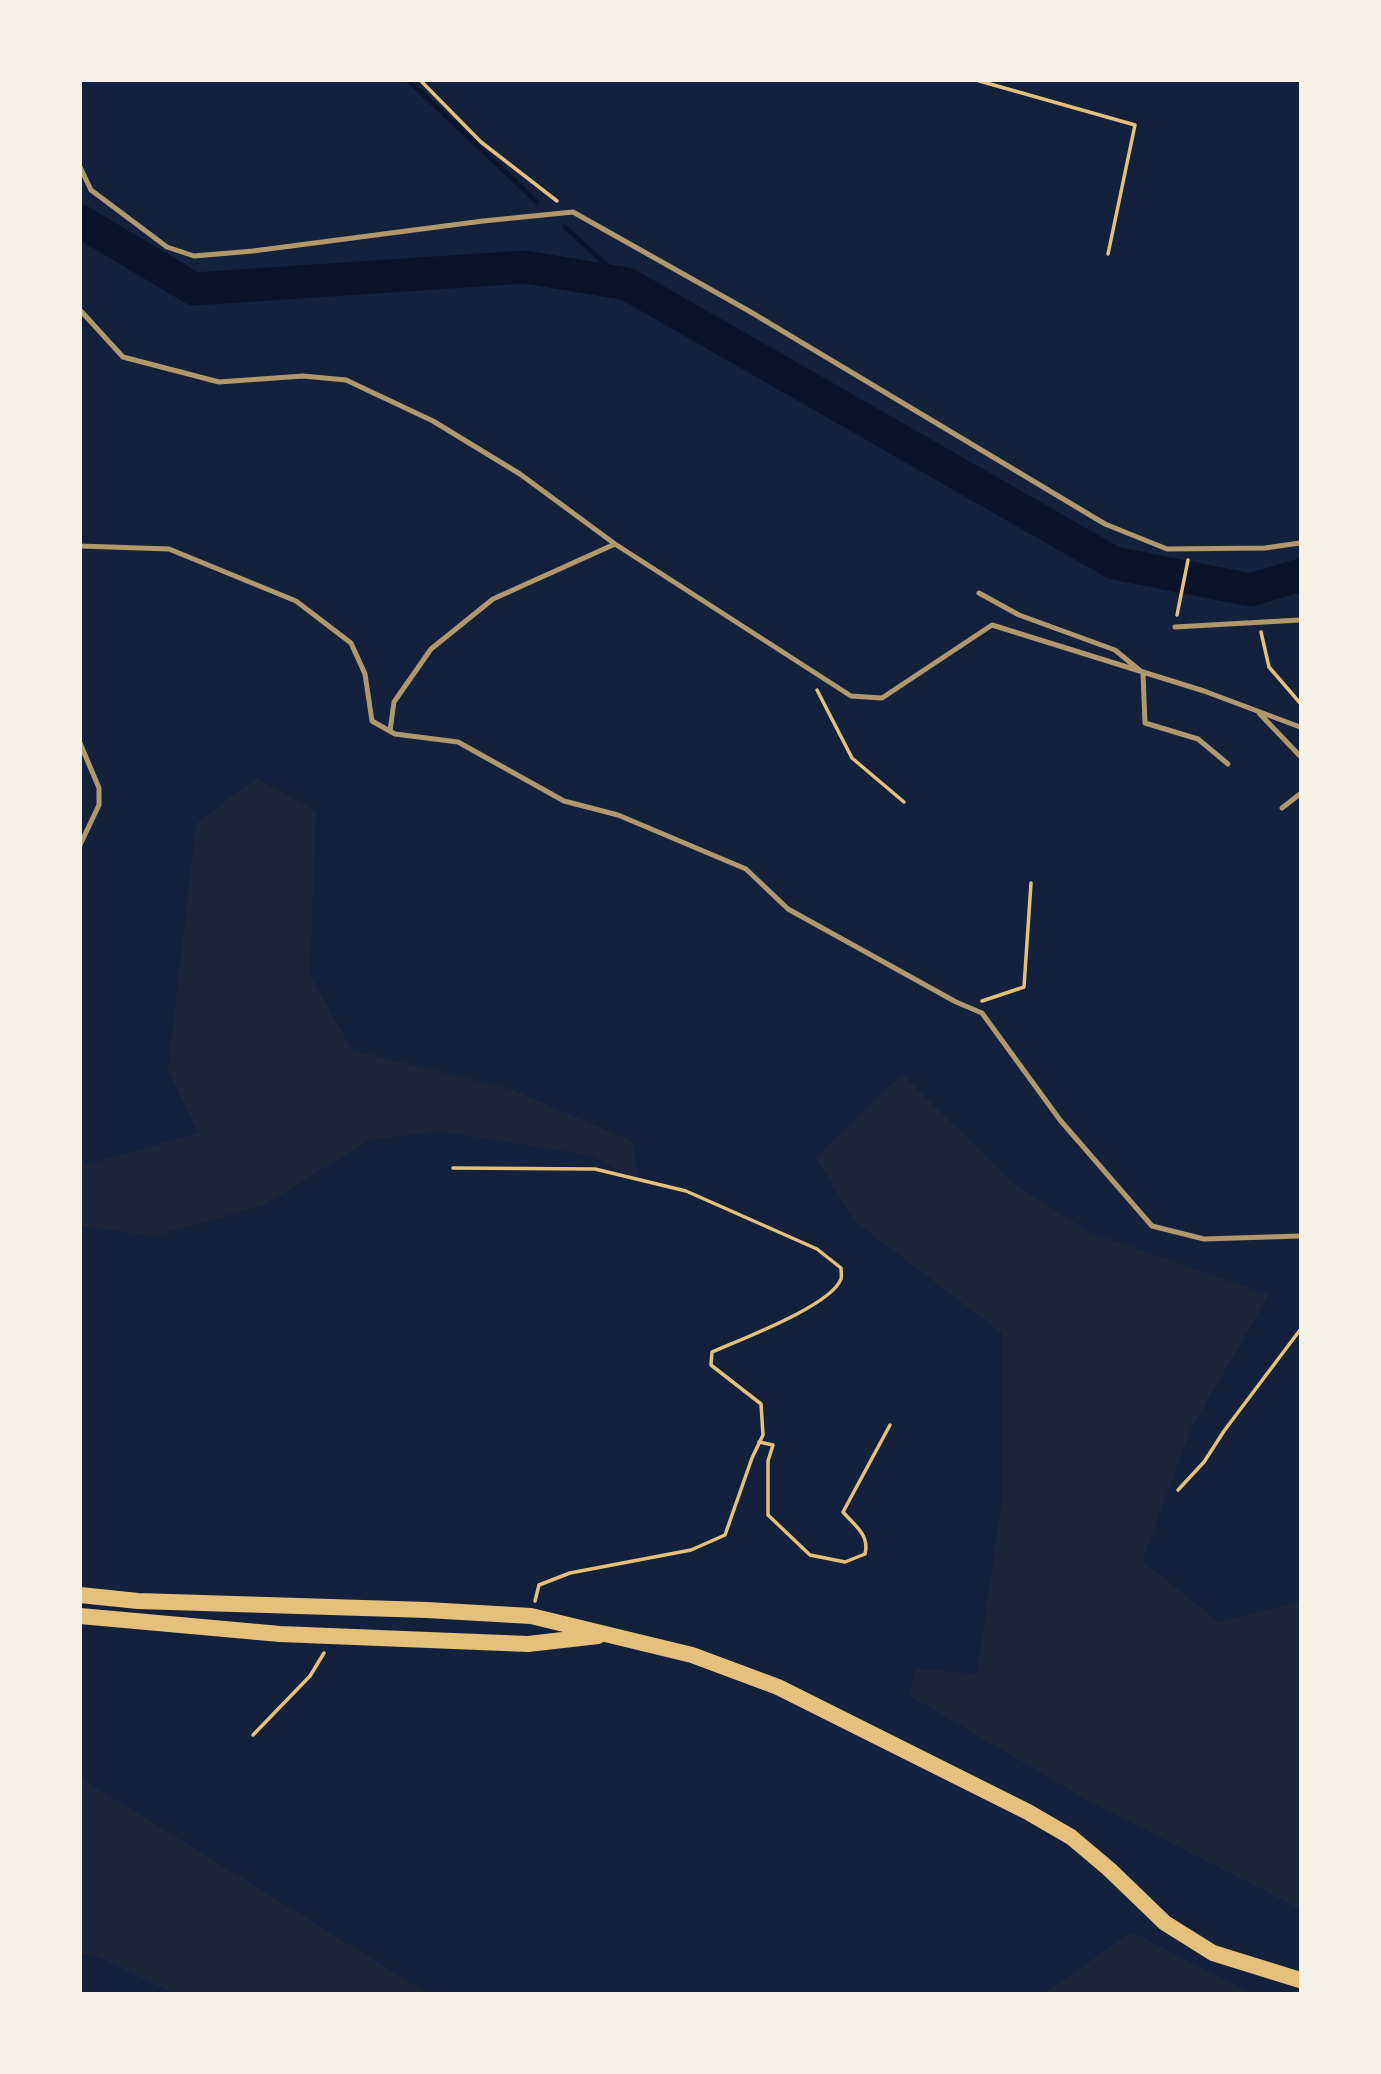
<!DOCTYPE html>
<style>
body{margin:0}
#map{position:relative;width:1381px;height:2074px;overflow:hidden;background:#14213d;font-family:Helvetica,sans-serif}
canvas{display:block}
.frame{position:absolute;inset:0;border:82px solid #f6f1e7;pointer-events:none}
</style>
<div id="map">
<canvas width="1381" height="2074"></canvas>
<div class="frame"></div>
</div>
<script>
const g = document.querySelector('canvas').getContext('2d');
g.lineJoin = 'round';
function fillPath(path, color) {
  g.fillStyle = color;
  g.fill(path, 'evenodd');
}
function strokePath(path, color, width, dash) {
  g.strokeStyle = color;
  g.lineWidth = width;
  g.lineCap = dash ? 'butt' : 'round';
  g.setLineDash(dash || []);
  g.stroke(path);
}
const green = new Path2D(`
 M256 778 316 811 310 975 352 1050 513 1090 633 1142 638 1180 593 1156 438 1131 370 1140 262 1206 154 1236 81 1226V1164H89L198 1133 168 1070 196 824Z
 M902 1074 1013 1183 1089 1232 1269 1295 1191 1429 1142 1561 1219 1622 1300 1601V1909L1089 1801 910 1696 915 1668 977 1674 1001 1506 1002 1333 855 1222 816 1158Z
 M80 1778H81L427 1993H173L99 1957 81 1953Z
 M1132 1932 1251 1993H1044Z`);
const stream = new Path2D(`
 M408 80 537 202
 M565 227 627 284`);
const river = new Path2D(`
 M80 221 194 289 525 267 627 284 1114 563 1251 590 1300 575`);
const path = new Path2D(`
 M420 80 481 142 557 201
 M976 80 1135 125 1108 254
 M1177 615 1188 560
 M1261 632 1269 667 1300 703
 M817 690 852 758 904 802
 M982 1001 1024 987 1031 883
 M453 1168 595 1169 686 1191 817 1249 841 1268C841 1272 842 1275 841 1279 831 1306 739 1340 712 1352L711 1365 761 1404 763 1435 752 1458 725 1535 691 1550 570 1573 539 1585 535 1601
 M759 1442 773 1445 768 1461V1515L810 1555 845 1562 865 1554C870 1535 855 1526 843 1512L890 1425
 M1178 1490 1204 1462 1224 1431 1300 1330
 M253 1735 310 1676 324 1653`);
const service = new Path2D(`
 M80 167 91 190 167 247 194 256 253 251 483 221 573 212 749 311 1105 524 1167 549 1265 548 1300 543
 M80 310 123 357 219 382 303 376 346 380 433 421 520 474 615 544 851 696 882 698 992 625 1204 691 1300 727
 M80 546 169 549 296 601 351 643 365 674 372 721 395 734 458 742 564 801 618 815 746 869 788 909 956 1002 982 1013 1060 1120 1152 1226 1204 1239 1300 1236
 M979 593 1019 615 1115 650 1143 673 1145 723 1198 739 1228 764
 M1175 627 1300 620
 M1259 713 1300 756
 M390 731 394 702 431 649 493 599 615 544
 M80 743 99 788V805L80 845
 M1282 808 1300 794`);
const primary = new Path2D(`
 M80 1595 138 1601 427 1610 531 1616 692 1655 778 1687 1028 1812 1071 1837 1109 1869 1165 1923 1213 1953 1300 1980
 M80 1616 280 1634 528 1644 598 1636`);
fillPath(green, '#1d2539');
strokePath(stream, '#0b132b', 5);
strokePath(river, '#0b132b', 33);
strokePath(path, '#e5c07b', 3.5);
strokePath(service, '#b1986c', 5);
strokePath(primary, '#e5c07b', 16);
</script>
